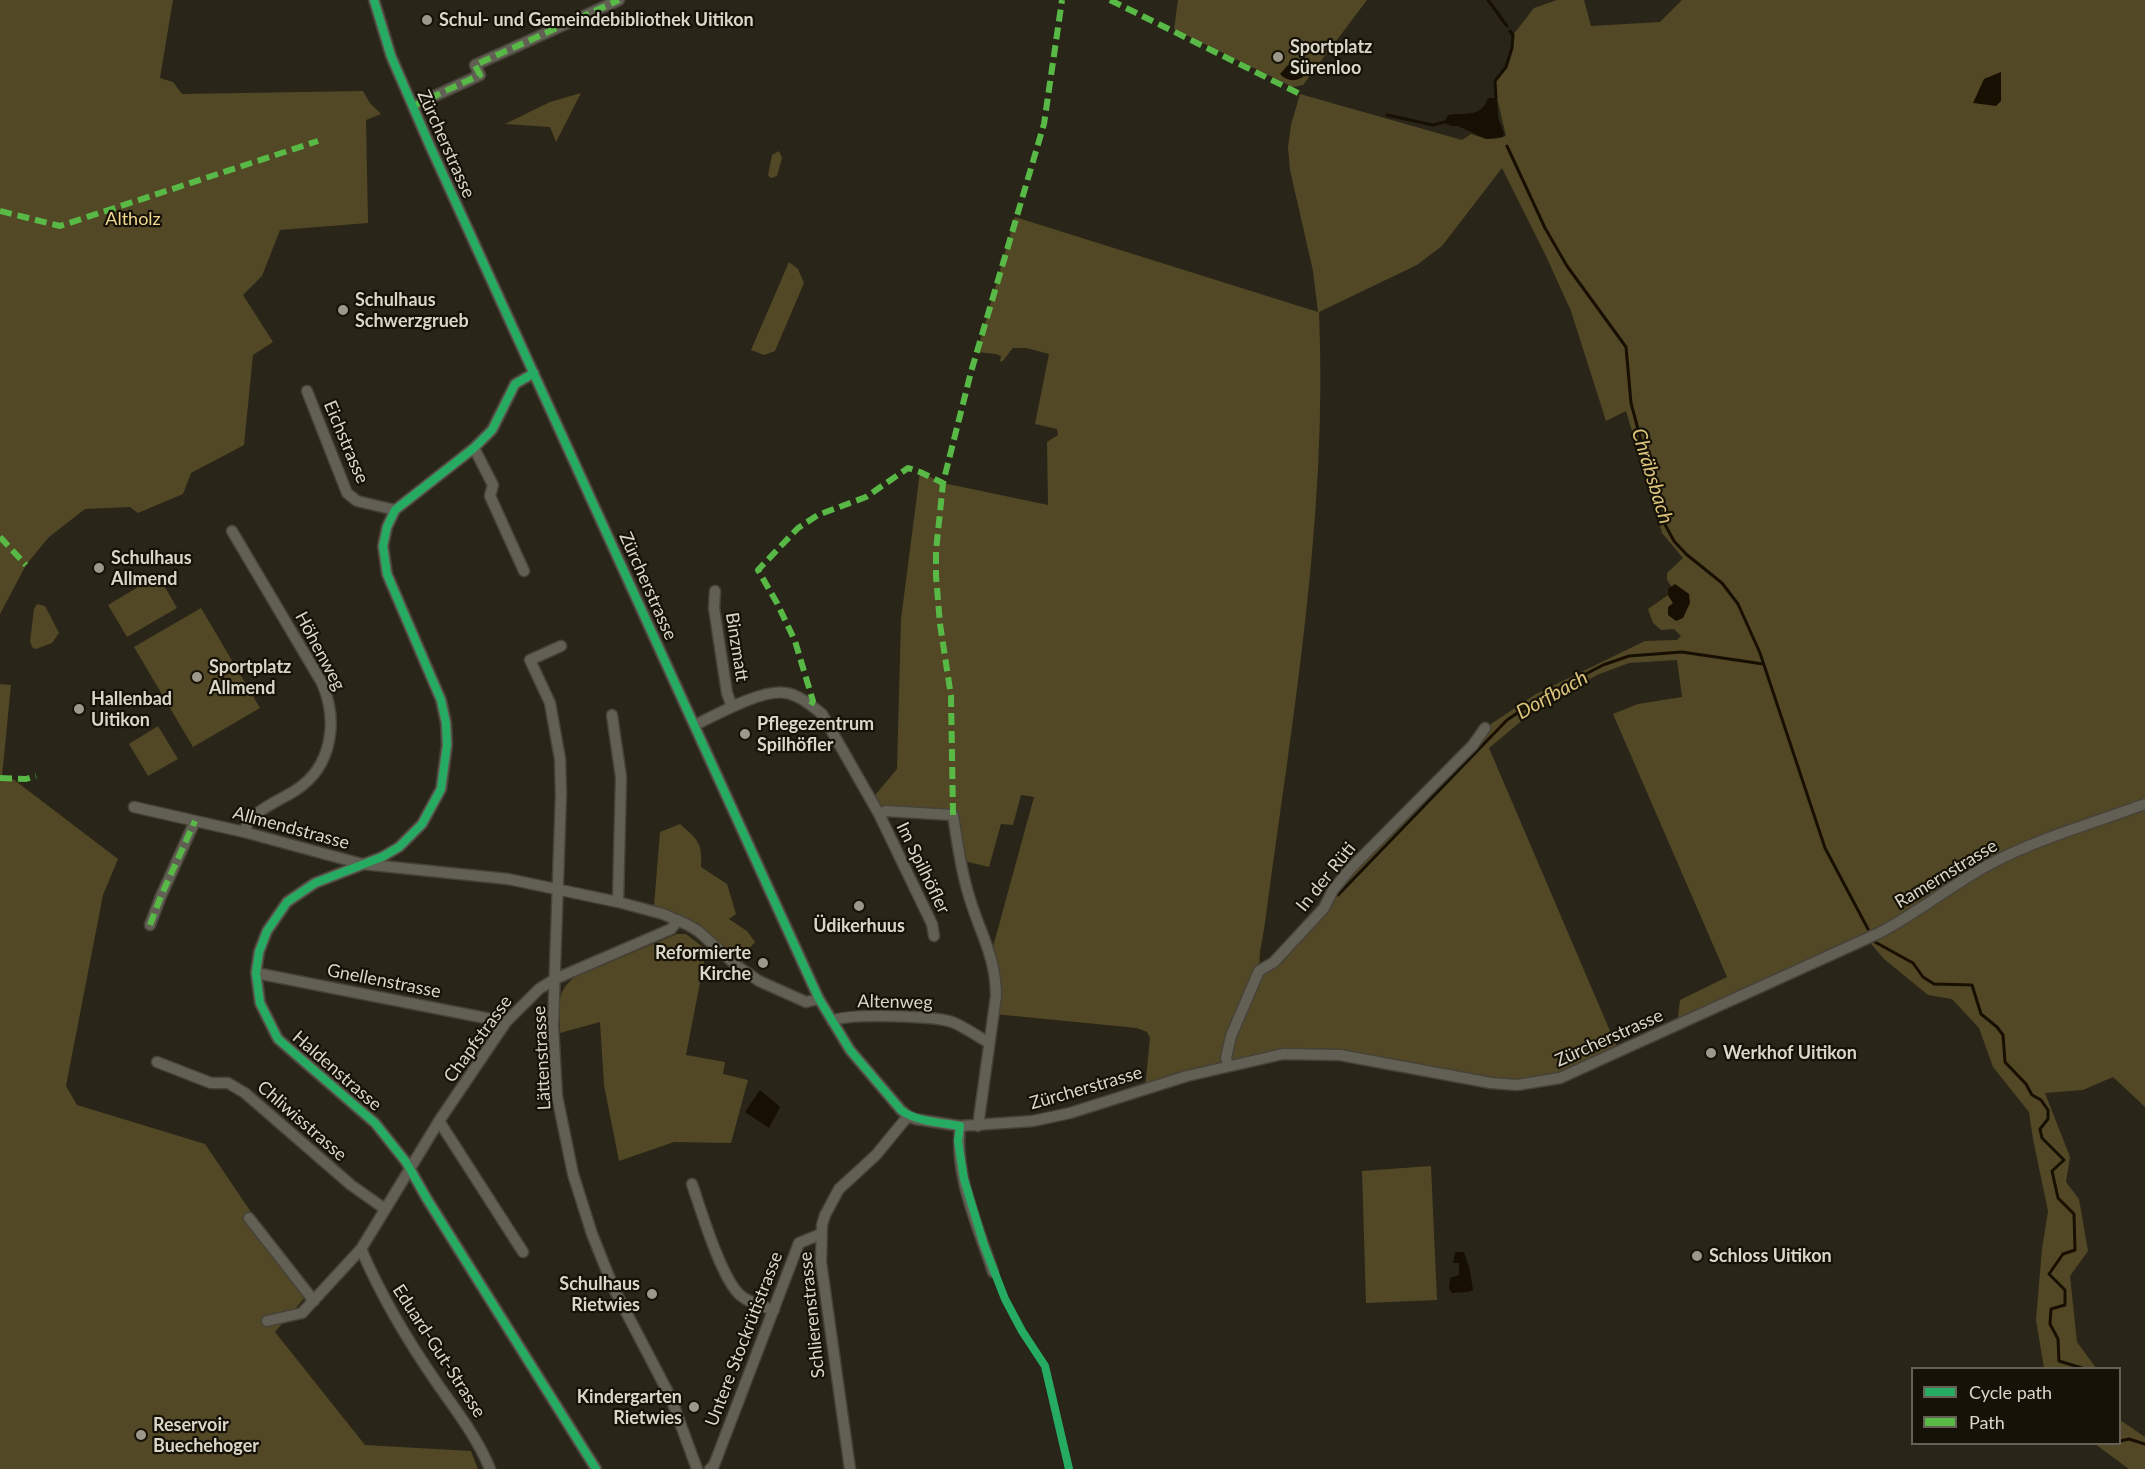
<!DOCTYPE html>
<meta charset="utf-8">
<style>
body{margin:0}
#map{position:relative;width:2145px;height:1469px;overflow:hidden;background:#292518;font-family:Lato,sans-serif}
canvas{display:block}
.legend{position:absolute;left:1911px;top:1367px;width:210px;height:78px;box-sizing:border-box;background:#161208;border:2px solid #656155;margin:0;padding:8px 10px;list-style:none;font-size:18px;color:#dbd7c8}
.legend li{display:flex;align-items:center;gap:12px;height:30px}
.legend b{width:30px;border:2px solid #656155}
</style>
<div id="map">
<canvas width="2145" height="1469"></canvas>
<ul class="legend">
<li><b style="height:8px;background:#26ab63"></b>Cycle path</li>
<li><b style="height:8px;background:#58b947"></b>Path</li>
</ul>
</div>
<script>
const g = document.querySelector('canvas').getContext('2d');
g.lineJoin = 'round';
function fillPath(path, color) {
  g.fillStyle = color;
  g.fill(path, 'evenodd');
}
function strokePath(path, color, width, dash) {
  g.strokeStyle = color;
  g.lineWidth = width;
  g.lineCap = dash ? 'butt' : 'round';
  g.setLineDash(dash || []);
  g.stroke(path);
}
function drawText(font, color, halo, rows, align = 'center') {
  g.font = font + ' Lato,sans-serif';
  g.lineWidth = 4.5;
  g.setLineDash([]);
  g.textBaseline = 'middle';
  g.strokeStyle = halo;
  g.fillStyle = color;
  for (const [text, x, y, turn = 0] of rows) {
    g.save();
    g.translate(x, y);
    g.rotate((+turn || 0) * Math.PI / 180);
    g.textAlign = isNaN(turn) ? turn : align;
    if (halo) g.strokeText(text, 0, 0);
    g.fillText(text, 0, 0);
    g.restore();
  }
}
const green = new Path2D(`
 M0 0H173L160 78 173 82 182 94 363 91 370 103 381 114 366 120 368 223 280 230 262 276 243 295 273 342 253 355 244 445 191 473 183 494 138 513 130 507 85 509 49 537 39 549 26 565 0 614Z
 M1178 0H1367L1303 85 1293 87 1174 29Z
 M1557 0H1584L1591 26 1660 22 1682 0H2145V1107L2113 1077 2083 1090 2045 1093 2070 1157 2066 1182 2079 1199 2088 1251 2070 1276 2077 1342 2096 1368H2044L2036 1320 2042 1249 2048 1211 2033 1139 2029 1112 1993 1067 1979 1028 1952 999 1928 995 1884 959 1867 939 1677 1026 1680 1000 1727 977 1613 714 1638 704 1682 697 1677 660 1629 663 1597 675 1536 709 1489 748 1619 1052 1570 1075 1517 1085 1340 1055 1283 1054 1145 1089 1150 1038 1147 1032 1137 1028 994 1014 991 954 1034 797 1021 795 1013 825 1001 824 989 867 960 860 953 815 886 811 871 800 897 769 901 619 920 472 943 483 1048 505 1047 442 1058 435 1057 429 1035 424 1049 354 1026 348H1013L1002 362 1000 361 1001 356 996 354 977 352 1015 217 1318 312 1313 271 1290 170 1288 147 1291 125 1300 94 1462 140 1471 134C1485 139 1492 141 1506 136L1497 98H1496L1495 81 1506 67 1512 48 1513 35 1534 8ZM1502 168 1546 256 1571 311 1606 421 1626 411 1662 533 1683 558 1667 573V580L1672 587 1676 584V621L1673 603 1668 595 1648 609 1653 623 1661 630 1674 629 1681 636 1677 640 1645 641 1536 694 1485 728 1333 890 1274 961 1259 970 1260 952 1265 923C1292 720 1328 517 1319 312L1417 265 1442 246Z
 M581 93 556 142 550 127 505 124 550 102Z
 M779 151 782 158 777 176 771 178 768 175 772 155Z
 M789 262 798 269 804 283 775 351 764 355 751 350Z
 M158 575 177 608 127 637 108 605Z
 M37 604 45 606 59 633 52 643 36 649 33 648 30 642 34 609Z
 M201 608 260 708 193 747 134 647Z
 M0 684 11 685 2 776 5 779H13L118 859 103 895 66 1086 77 1105 205 1144 307 1295 275 1332 365 1445 471 1451 478 1469H0Z
 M158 726 178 759 148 776 129 744Z
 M680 824C697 839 703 843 701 867L727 884 736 914 729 919 747 931 755 942 741 958 734 957 699 924 678 914 654 906 660 832Z
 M677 934H686L708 951 705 957 686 1055 725 1062 723 1074 748 1080 731 1143 674 1142 619 1161 604 1085 600 1022 560 1033C560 1010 554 992 575 977Z
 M1431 1166 1437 1300 1366 1303 1362 1171Z
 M2120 1420 2145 1437V1469H2129L2095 1444H2120Z`);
const water = new Path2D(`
 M1293 63 1303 72V77C1295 82 1286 81 1280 74L1288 65Z
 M2001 72V101L1996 106 1973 103 1984 79Z
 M1488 98H1497L1498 118 1504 133 1503 137 1486 139 1458 126H1452L1444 123 1448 115C1463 112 1481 119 1488 98Z
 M1675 584 1689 594 1690 603 1683 618 1676 621 1668 615V607L1673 603 1668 595V589Z
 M760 1090 780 1107 769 1128 745 1112Z
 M1455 1252H1464L1468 1265H1469L1473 1290 1468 1292 1452 1293 1449 1288 1450 1278 1459 1275V1263H1453Z`);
const stream = new Path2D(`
 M1488 0 1507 26
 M1496 98 1495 81 1506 67 1512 48 1513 35 1510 31
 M1387 115 1433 125 1444 122
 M1507 146 1545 228 1567 266 1626 347 1631 403 1662 519 1674 541 1686 554 1722 583 1738 604 1760 653 1825 848 1868 929
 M1338 895 1507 720 1538 699 1603 665 1629 656 1682 652 1763 664
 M1875 942 1913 963 1923 977 1934 984 1972 985 1981 1014 1997 1027 2003 1035 2005 1062 2026 1084 2032 1095 2041 1100 2048 1110V1119L2040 1129 2042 1138 2064 1160 2052 1171 2058 1198 2074 1214 2075 1250 2063 1254 2049 1274 2065 1290V1305L2051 1309 2050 1324 2058 1339 2059 1361 2082 1368
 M2120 1441 2129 1439 2145 1444`);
const minor = new Path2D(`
 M374 0 391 56 430 146 819 999 850 1050 901 1110 908 1116 915 1119 960 1126 1033 1121 1070 1113 1187 1076 1283 1054 1340 1055 1491 1083 1517 1085 1560 1078 1879 933C1918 913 1952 884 1992 863 2039 838 2094 823 2145 804
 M413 106 480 75 475 65 619 0
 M534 373 515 384 492 430 474 448 395 510 387 527 383 546 387 574 441 700 446 723 447 745 441 789 422 824 399 847 382 857 315 883 287 902 267 931 259 952 256 973 260 1003 278 1039 375 1123 406 1162 427 1199 596 1469
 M307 391 347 493 357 501 395 510
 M474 448 493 485 490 496 524 571
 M232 531 322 683C338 720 333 766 296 790 278 802 251 810 244 832
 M715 591 714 608 727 693 732 707
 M561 646 530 660 550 703 560 759 561 794 553 1026 557 1096 573 1174 592 1234 614 1289 671 1398 697 1469
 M612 715 621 777 618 902
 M695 725C716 715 763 688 786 693 799 695 812 706 822 714L879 814 932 924 934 936
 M134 807 244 832 362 864 508 879 618 902 663 914 688 925 698 931 736 965 759 981 806 1002 819 999
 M879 814 886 811 953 815C957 840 960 865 967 889 977 928 996 954 996 996L978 1126
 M150 925 161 896 195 821
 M256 973 506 1022
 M832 1021C848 1013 935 1016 952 1022 965 1027 977 1036 989 1043
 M157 1062 211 1083H228L245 1093 351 1185 385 1209
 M1228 1065 1226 1058 1231 1036 1259 971 1274 962 1324 908 1333 890 1350 869 1473 745 1485 728
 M439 1121 523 1252
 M960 1126C954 1175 978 1226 993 1272
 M692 1184C701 1210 721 1278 740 1295 749 1303 762 1306 774 1310
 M249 1218 314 1301
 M361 1249C382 1298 409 1343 439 1386 458 1413 478 1439 490 1469
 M267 1321 302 1313 361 1249 439 1121 506 1022 539 989 555 979 671 929 678 920
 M710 1469 714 1465 799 1243 821 1234
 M850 1469 821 1262 822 1225 825 1215 839 1189 876 1155 908 1116`);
const quiet = new Path2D(`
 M1110 0 1300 94
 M413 106 480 75 475 65 619 0
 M0 211 60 226 318 141
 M0 537 26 565
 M811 705 813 701 795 641 777 603 758 570 798 528 818 515 866 497 908 468 920 472 943 483
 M0 778 26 779 36 776
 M953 815 951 696 940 624 936 576V551L943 483 971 372 1044 124 1062 0
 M150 925 161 896 195 821`);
const cycleway = new Path2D(`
 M374 0 391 56 430 146 819 999 850 1050 901 1110C914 1121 943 1123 960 1126L958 1141 964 1179 984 1245 1005 1299 1022 1331 1045 1366 1069 1469
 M534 373 515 384 492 430 474 448 395 510 387 527 383 546 387 574 441 700 446 723 447 745 441 789 422 824 399 847 382 857 315 883 287 902 267 931 259 952 256 973 260 1003 278 1039 375 1123 406 1162 427 1199 596 1469`);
const markers = [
 [427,20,6,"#9d998a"],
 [1278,57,6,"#9d998a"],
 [343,310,6,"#9d998a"],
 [99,568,6,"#9d998a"],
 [197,677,6,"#9d998a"],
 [79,709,6,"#9d998a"],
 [745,734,6,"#9d998a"],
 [859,906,6,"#9d998a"],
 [763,963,6,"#9d998a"],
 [1711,1053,6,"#9d998a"],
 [1697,1256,6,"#9d998a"],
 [652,1294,6,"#9d998a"],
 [694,1407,6,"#9d998a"],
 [141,1435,6,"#9d998a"]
];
const poiNames = [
 ["Schul- und Gemeindebibliothek Uitikon",439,20],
 ["Sportplatz",1290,47],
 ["Sürenloo",1290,68],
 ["Schulhaus",355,300],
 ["Schwerzgrueb",355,321],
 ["Schulhaus",111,558],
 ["Allmend",111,579],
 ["Sportplatz",209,667],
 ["Allmend",209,688],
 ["Hallenbad",91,699],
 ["Uitikon",91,720],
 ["Pflegezentrum",757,724],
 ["Spilhöfler",757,745],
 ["Üdikerhuus",859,926,"center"],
 ["Reformierte",751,953,"right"],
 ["Kirche",751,974,"right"],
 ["Werkhof Uitikon",1723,1053],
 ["Schloss Uitikon",1709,1256],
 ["Schulhaus",640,1284,"right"],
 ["Rietwies",640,1305,"right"],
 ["Kindergarten",682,1397,"right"],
 ["Rietwies",682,1418,"right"],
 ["Reservoir",153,1425],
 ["Buechehoger",153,1446]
];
const streetNames = [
 ["Zürcherstrasse",446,144,66],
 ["Eichstrasse",346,442,67],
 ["Zürcherstrasse",648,586,66],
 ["Binzmatt",737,647,81],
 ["Höhenweg",320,651,62],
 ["Allmendstrasse",291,828,15],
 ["Im Spilhöfler",923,868,64],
 ["Ramernstrasse",1946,874,-31],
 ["In der Rüti",1326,877,-51],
 ["Gnellenstrasse",384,981,11],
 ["Altenweg",895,1002,1],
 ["Zürcherstrasse",1609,1038,-24],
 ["Chapfstrasse",478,1039,-54],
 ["Lättenstrasse",542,1058,-93],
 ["Haldenstrasse",337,1071,41],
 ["Zürcherstrasse",1086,1088,-16],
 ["Chliwisstrasse",302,1121,41],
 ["Schlierenstrasse",812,1315,-96],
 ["Untere Stockrütistrasse",744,1339,-69],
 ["Eduard-Gut-Strasse",439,1351,57]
];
const parkNames = [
 ["Altholz",133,219]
];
const waterNames = [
 ["Chräbsbach",1652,476,73],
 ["Dorfbach",1552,695,-29]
];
fillPath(green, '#534825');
fillPath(water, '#171002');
strokePath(stream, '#171002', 3);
strokePath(minor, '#464238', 13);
strokePath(minor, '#625f54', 10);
strokePath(quiet, '#58b947', 6, [12, 6]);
strokePath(cycleway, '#26ab63', 8);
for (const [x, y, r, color] of markers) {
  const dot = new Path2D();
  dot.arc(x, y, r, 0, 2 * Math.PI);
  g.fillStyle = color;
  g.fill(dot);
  strokePath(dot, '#161208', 2);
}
drawText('bold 18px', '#dbd7c8', '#161208', poiNames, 'left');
drawText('18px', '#dbd7c8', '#161208', streetNames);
drawText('18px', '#f0d88f', '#161208', parkNames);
drawText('italic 20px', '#dcc57b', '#161208', waterNames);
</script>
